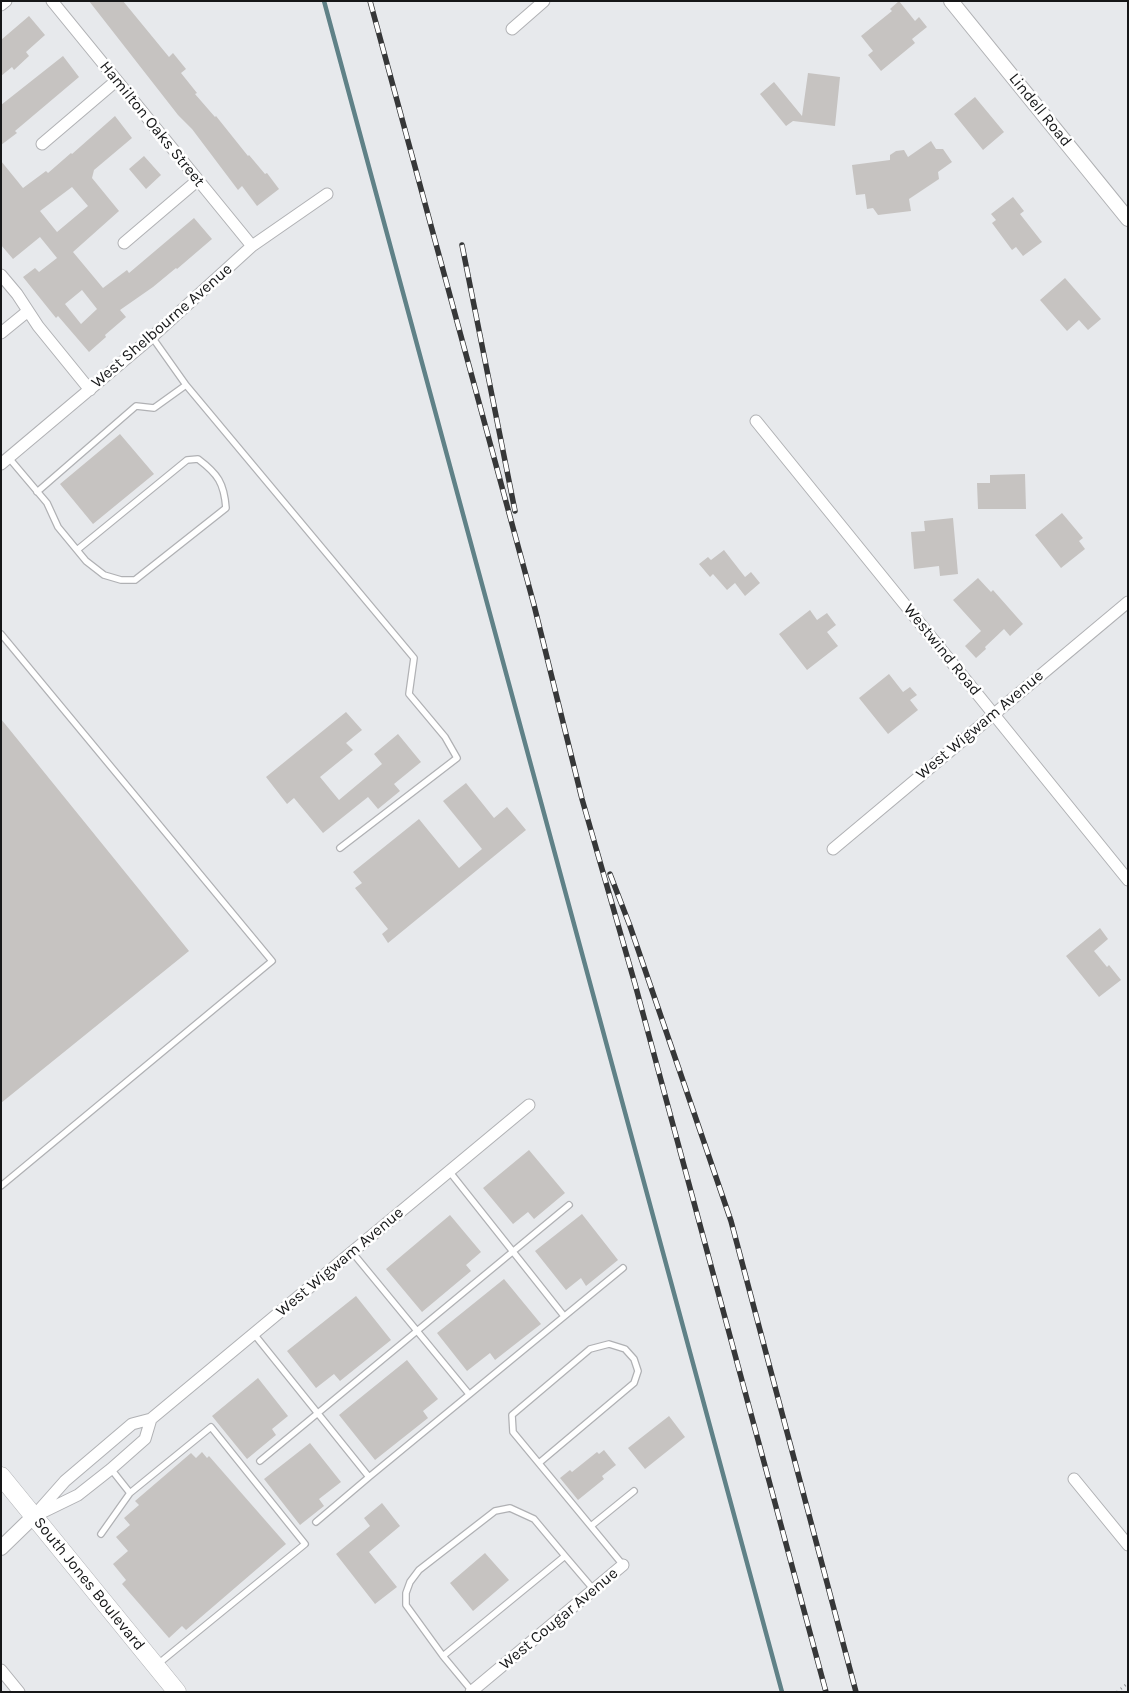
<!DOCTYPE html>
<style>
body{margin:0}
#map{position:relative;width:1129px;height:1693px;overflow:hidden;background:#e7e9ec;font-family:Karla,sans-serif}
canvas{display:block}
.frame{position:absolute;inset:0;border:2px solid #161718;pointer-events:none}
</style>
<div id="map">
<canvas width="1129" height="1693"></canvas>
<div class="frame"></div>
</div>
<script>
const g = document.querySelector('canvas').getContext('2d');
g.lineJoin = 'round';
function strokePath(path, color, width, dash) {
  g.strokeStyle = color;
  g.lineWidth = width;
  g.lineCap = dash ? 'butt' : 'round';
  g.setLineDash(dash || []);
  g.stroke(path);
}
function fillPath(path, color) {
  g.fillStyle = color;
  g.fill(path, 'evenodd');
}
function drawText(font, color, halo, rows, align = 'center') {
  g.font = font + ' Karla,sans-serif';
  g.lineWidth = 5;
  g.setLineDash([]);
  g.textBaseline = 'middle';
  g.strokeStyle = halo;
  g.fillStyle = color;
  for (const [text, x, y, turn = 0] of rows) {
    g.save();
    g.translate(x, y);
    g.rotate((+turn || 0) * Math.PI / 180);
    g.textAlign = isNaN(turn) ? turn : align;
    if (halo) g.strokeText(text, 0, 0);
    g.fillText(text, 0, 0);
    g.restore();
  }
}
const stream = new Path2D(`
 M324 1 782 1692`);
const building = new Path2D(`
 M89 1H123L169 57 173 53 186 69 181 73 197 93 195 94 215 117 216 116 248 156 249 155 265 174 267 173 279 189 257 206 242 186 238 190 192 129 178 115Z
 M899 1 915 21 919 17 927 27 912 39 915 43 881 71 868 55 873 51 861 36 892 11 890 9Z
 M29 16 45 35 26 52 29 56 14 70 12 67 1 76V40Z
 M63 56 79 77 15 131 17 133 1 145V105Z
 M808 73 840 77 835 126 793 121 786 126 760 94 774 82 802 116Z
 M975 97 1004 132 983 150 954 114Z
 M115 116 132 138 94 170 92 178 119 211 73 252 103 288 127 270 129 273 194 218 212 239 177 269 176 268 153 287 120 310 126 317 105 335 106 337 89 352 58 316 56 318 23 277 35 268 39 272 57 258 40 237 13 259 1 245V161L23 188 46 171 48 173 71 153 72 154ZM72 187 88 206 57 232 40 211ZM82 290 97 309 81 324 65 304Z
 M931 141 936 149H943L952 162 938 172 939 179 909 199 911 211 878 215 873 208 867 209 865 194 856 195 852 165 890 160V155L896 151 904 150 908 157Z
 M144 156 161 175 146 189 129 169Z
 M1013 197 1024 211 1020 214 1042 242 1023 256 1016 247 1012 250 992 223 996 220 991 214Z
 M1065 278 1101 319 1088 330 1079 320 1067 331 1040 300Z
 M120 434 154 474 93 524 60 484Z
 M1025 474 1026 509H978L977 483H990V475Z
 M1062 513 1083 538 1079 541 1085 549 1061 568 1035 535Z
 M953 518 958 574 940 576 939 566 914 569 911 532 925 531 924 521Z
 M724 550 745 577 751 572 760 583 745 596 735 583 727 590 713 574 710 577 699 564 708 557 711 560Z
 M978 578 991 592 993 590 1023 624 1010 636 1004 629 985 647 986 649 976 658 965 646 981 631 953 600Z
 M810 610 817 620 827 613 836 625 827 632 838 646 807 670 779 634Z
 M889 674 903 692 910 687 917 695 910 700 918 710 888 734 859 698Z
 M346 712 362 730 346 743 353 750 320 777 339 800 382 764 374 754 398 734 421 762 394 784 400 791 378 809 368 797 323 833 294 798 287 804 266 777Z
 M1 719 189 951 1 1103Z
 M466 783 494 818 507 807 526 830 388 943 382 934 388 929 355 888 362 883 353 872 419 819 459 868 482 849 443 801Z
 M1100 928 1108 939 1094 951 1107 967 1109 965 1121 980 1099 997 1066 956Z
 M529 1150 565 1193 534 1219 528 1212 513 1224 483 1188Z
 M582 1214 618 1260 586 1286 581 1278 566 1290 535 1251Z
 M450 1215 481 1252 466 1265 471 1271 422 1312 386 1269Z
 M504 1279 541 1324 495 1360 490 1353 467 1371 437 1333Z
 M356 1296 391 1340 340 1381 334 1374 316 1388 287 1351Z
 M407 1360 438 1399 423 1411 428 1418 375 1460 339 1415Z
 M258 1378 288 1416 272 1429 276 1435 247 1459 212 1416Z
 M669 1416 685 1437 645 1469 628 1448Z
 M310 1443 341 1482 319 1499 324 1506 300 1525 264 1479Z
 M604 1450 616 1465 602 1476 604 1479 578 1500 560 1478 570 1470 572 1472 597 1452 599 1454Z
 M202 1452 207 1458 209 1456 286 1544 186 1630 182 1626 169 1638 122 1584 126 1580 113 1564 128 1551 116 1537 130 1525 124 1518 139 1505 135 1501 191 1453 196 1458Z
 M382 1503 400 1526 369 1552 397 1587 375 1604 336 1554 370 1526 364 1518Z
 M485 1553 509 1580 473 1611 450 1583Z`);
const path = new Path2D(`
 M1117 1692 1128 1683`);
const service = new Path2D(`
 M186 385 414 658 409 694 445 737 457 758 340 848
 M9 458 47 503 58 527 86 561 104 575 121 580H135L226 508C224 483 218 474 198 459L187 460 77 550
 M37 492 136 406 154 408 186 385 152 337
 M1 634 272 961 1 1186
 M449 1171 564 1316
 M352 1252 469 1394
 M254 1334 369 1477 316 1522
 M260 1461 569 1205
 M539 1463 634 1383 638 1371 634 1359 625 1349 609 1344 590 1349 512 1415 513 1432 623 1565
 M111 1469 130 1493 211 1427 305 1544 158 1664
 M369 1477 623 1268
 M591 1526 634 1491
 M101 1534 130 1493
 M443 1656 406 1605V1593L410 1582 419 1570 495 1511 510 1508 534 1519 565 1556
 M472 1691 443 1656 565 1556 594 1590`);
const minor = new Path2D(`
 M52 1 252 246
 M1 5 6 1
 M512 29 544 1
 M42 144 116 81
 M124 243 198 180
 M1 275 17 294 38 326 90 390
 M1 333 28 311
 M756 421 1128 880
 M1 464 152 337 252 246 327 194
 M833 849 1128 602
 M1074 1479 1128 1545
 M39 1514 78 1495 111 1469 145 1439 151 1419
 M34 1516 65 1481 132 1424 151 1419 529 1105
 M1 1670 19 1692
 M471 1692 623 1565`);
const tertiary = new Path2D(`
 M951 1 1128 219
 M1 1548 34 1516`);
const primary = new Path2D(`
 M1 1476 177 1692`);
const rail = new Path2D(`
 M370 1 534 605 582 799 635 984 826 1692
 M462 245 515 511
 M610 874 630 926 731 1221 856 1692`);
const streetNames = [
 ["Lindell Road",1040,110,51],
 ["Hamilton Oaks Street",152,124,51],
 ["West Shelbourne Avenue",162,326,-41],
 ["Westwind Road",942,650,51],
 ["West Wigwam Avenue",980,725,-40],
 ["West Wigwam Avenue",340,1262,-40],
 ["South Jones Boulevard",89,1584,51],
 ["West Cougar Avenue",559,1619,-40]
];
strokePath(stream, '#5f8187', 4.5);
fillPath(building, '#c6c3c1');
strokePath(service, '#b0b1b4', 8);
strokePath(minor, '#b0b1b4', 13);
strokePath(tertiary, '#b0b1b4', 16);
strokePath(primary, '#b0b1b4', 19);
strokePath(path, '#929396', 2.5, [1, 4]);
strokePath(service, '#fff', 5.5);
strokePath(minor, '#fff', 11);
strokePath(tertiary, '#fff', 14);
strokePath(primary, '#fff', 18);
strokePath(rail, '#363738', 5.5);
strokePath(rail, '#fff', 4, [11]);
drawText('16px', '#161718', '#fff', streetNames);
</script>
